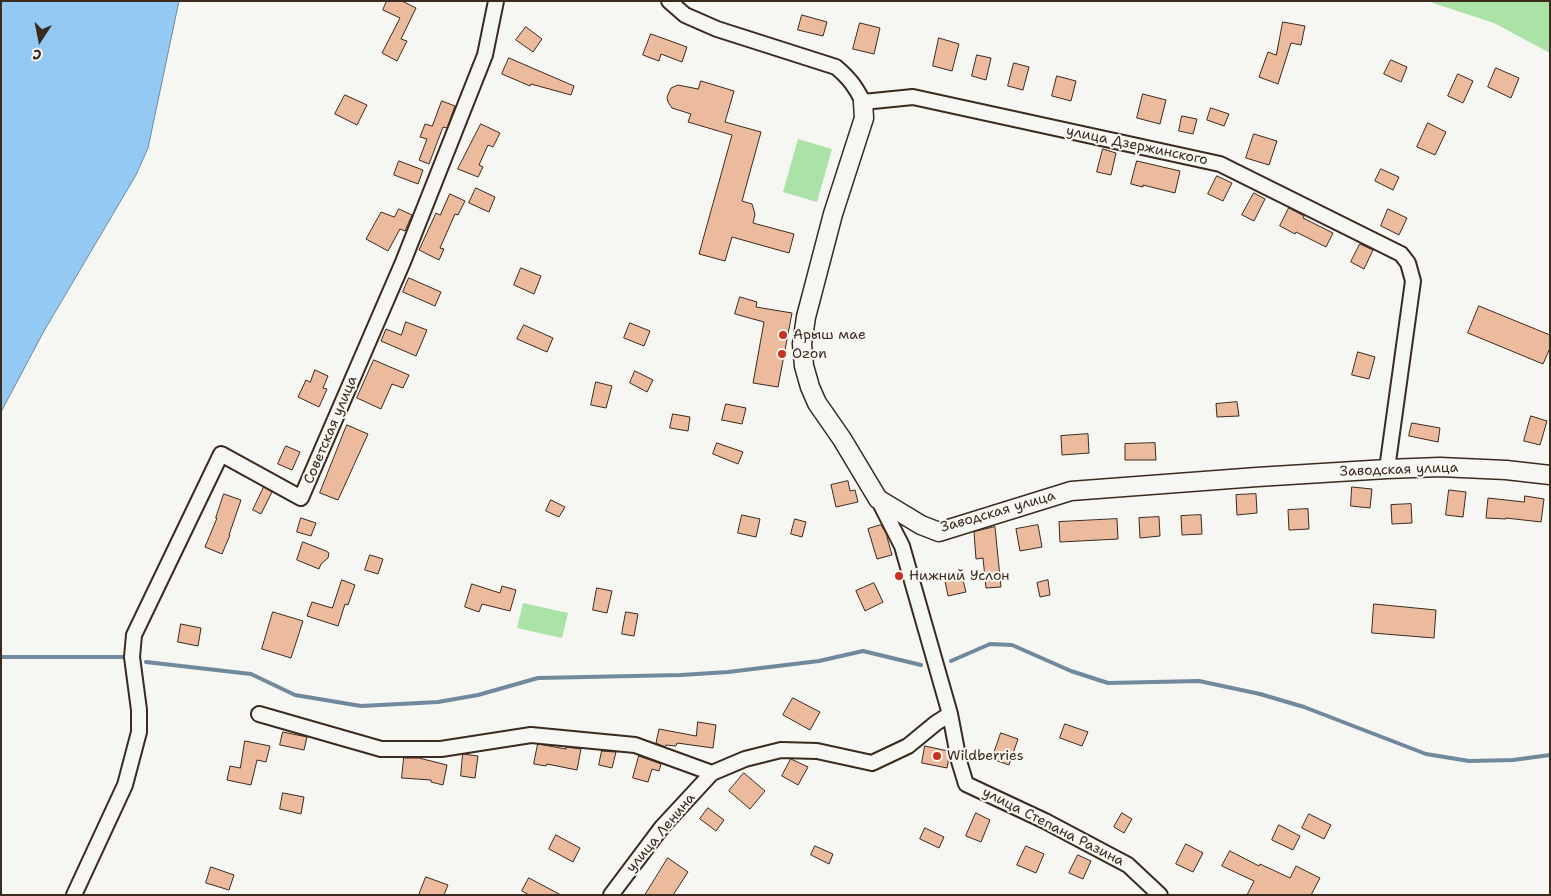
<!DOCTYPE html>
<meta charset="utf-8">
<style>
body{margin:0}
#map{position:relative;width:1551px;height:896px;overflow:hidden;background:#f6f6f2;font-family:"Shantell Sans",sans-serif}
canvas{display:block}
.frame{position:absolute;inset:0;border:2px solid #3b2a1e;pointer-events:none}
.north{position:absolute;left:15px;top:15px;width:50px;height:50px;-webkit-text-stroke:4px #f6f6f2;paint-order:stroke;rotate:191deg;font-size:14px;font-weight:700;line-height:20px;text-align:center;color:#3b2a1e}
.north::after{content:'';display:block;margin:auto;width:18px;height:22px;background:#3b2a1e;clip-path:polygon(50% 0,100% 100%,50% 72%,0 100%)}
</style>
<div id="map">
<canvas width="1551" height="896"></canvas>
<div class="frame"></div>
<div class="north">С</div>
</div>
<script>
const g = document.querySelector('canvas').getContext('2d');
g.lineJoin = 'round';
function fillPath(path, color) {
  g.fillStyle = color;
  g.fill(path, 'evenodd');
}
function strokePath(path, color, width, dash) {
  g.strokeStyle = color;
  g.lineWidth = width;
  g.lineCap = dash ? 'butt' : 'round';
  g.setLineDash(dash || []);
  g.stroke(path);
}
function drawText(font, color, halo, rows, align = 'center') {
  g.font = font + ' "Shantell Sans",sans-serif';
  g.lineWidth = 4;
  g.setLineDash([]);
  g.textBaseline = 'middle';
  g.strokeStyle = halo;
  g.fillStyle = color;
  for (const [text, x, y, turn = 0] of rows) {
    g.save();
    g.translate(x, y);
    g.rotate((+turn || 0) * Math.PI / 180);
    g.textAlign = isNaN(turn) ? turn : align;
    if (halo) g.strokeText(text, 0, 0);
    g.fillText(text, 0, 0);
    g.restore();
  }
}
const green = new Path2D(`
 M1427 1H1550V53L1494 23Z
 M798 139 832 149 817 202 783 192Z
 M523 603 568 613 562 638 517 628Z`);
const water = new Path2D(`
 M1 1H179L148 148 136 175 44 331 1 412Z`);
const stream = new Path2D(`
 M1 657H127
 M951 661 990 644 1012 645 1071 671 1108 683 1199 681 1260 694 1304 707 1426 754 1469 761 1513 760 1550 755
 M146 662 251 674 295 695 361 706 438 702 478 695 538 678 681 675 728 672 819 661 863 651 921 665`);
const building = new Path2D(`
 M387 1H402L416 8 401 39 407 41 397 61 382 53 400 18 383 10Z
 M802 15 827 22 823 36 798 30Z
 M1283 22 1305 26 1301 45 1291 43 1278 84 1259 77 1268 52 1276 55Z
 M860 23 880 28 874 54 853 49Z
 M526 27 542 39 533 52 516 40Z
 M651 34 687 47 682 62 661 54 659 61 643 55Z
 M939 38 959 44 952 71 933 66Z
 M977 55 991 58 986 80 972 76Z
 M509 58 574 86 571 95 531 84 530 86 502 74Z
 M1391 60 1407 67 1401 82 1384 74Z
 M1014 63 1029 67 1023 90 1008 86Z
 M1496 68 1519 78 1511 98 1488 87Z
 M1458 74 1473 81 1463 103 1448 96Z
 M1057 76 1076 81 1071 101 1052 96Z
 M701 81 734 91 725 122 761 132 742 201 752 204 755 214 753 223 794 234 789 253 732 237 725 261 699 254 732 135 688 122 691 114 672 108 668 102 667 97 671 88 678 85 698 89Z
 M1143 94 1166 100 1160 124 1137 118Z
 M345 95 367 105 357 125 335 114Z
 M442 101 455 106 447 128 443 127 429 164 419 160 427 139 420 137 425 124 432 126Z
 M1211 108 1229 114 1224 126 1207 120Z
 M1182 116 1197 119 1193 134 1179 131Z
 M1428 123 1446 132 1435 155 1417 147Z
 M481 124 500 133 493 147 488 145 479 165 483 167 478 177 458 169Z
 M1254 134 1277 141 1269 165 1246 158Z
 M1103 149 1116 153 1111 175 1097 172Z
 M399 161 423 170 418 184 394 175Z
 M1137 161 1180 171 1175 193 1143 185V187L1131 184Z
 M1381 169 1399 177 1393 190 1375 181Z
 M1217 176 1232 183 1223 201 1208 194Z
 M476 188 495 197 489 212 469 203Z
 M1254 193 1265 199 1254 221 1242 215Z
 M450 194 465 201 458 215 455 214 440 248 444 249 439 260 419 250 436 213 440 215Z
 M1289 208 1304 216 1303 218 1333 233 1326 247 1296 232 1295 234 1280 226Z
 M399 209 412 215 405 231 400 229 388 251 366 239 381 212 394 217Z
 M1388 209 1407 218 1399 235 1381 226Z
 M1360 244 1373 250 1364 269 1351 262Z
 M521 268 541 276 534 294 514 285Z
 M409 278 441 292 435 306 403 292Z
 M740 297 757 302 756 307 792 313 778 387 753 383 764 322 735 314Z
 M1479 306 1550 335V348L1543 364 1468 333Z
 M406 322 427 330 416 356 381 341 386 329 401 335Z
 M630 323 650 331 644 346 624 338Z
 M524 325 553 338 547 352 517 339Z
 M1358 352 1375 357 1369 379 1352 375Z
 M374 360 409 375 403 388 392 384 381 409 357 398Z
 M315 370 328 376 323 388 327 389 319 407 298 397 306 380 310 382Z
 M635 371 653 380 647 392 630 383Z
 M596 382 612 386 606 408 591 405Z
 M1237 402 1239 416 1217 417 1216 404Z
 M726 404 746 408 742 424 722 420Z
 M673 414 690 417 688 431 670 428Z
 M1531 416 1547 421 1540 445 1524 441Z
 M1412 423 1440 428 1438 442 1409 436Z
 M347 425 368 434 338 500 320 493Z
 M1088 434 1089 453 1062 455 1061 436Z
 M717 443 743 452 738 464 713 454Z
 M1155 443 1156 460H1125V444Z
 M286 446 300 452 292 470 278 464Z
 M848 481 850 491 855 490 858 502 836 507 831 485Z
 M264 487 272 492 261 514 253 510Z
 M1352 487 1372 489 1370 508 1351 506Z
 M1449 490 1466 492 1463 517 1446 515Z
 M224 494 241 500 229 535H230L222 554 205 547 217 518H216Z
 M1256 494 1257 513 1237 515 1236 495Z
 M1525 496 1544 499 1541 522 1506 518V519L1486 518 1488 498 1524 502Z
 M551 500 565 507 559 517 546 511Z
 M1411 504 1412 523 1392 524 1391 505Z
 M1308 509 1309 529 1289 530 1288 510Z
 M742 515 760 519 756 537 738 533Z
 M1201 515 1202 534 1182 535 1181 516Z
 M1159 517 1160 536 1140 538 1139 518Z
 M301 518 316 523 311 536 297 532Z
 M795 519 806 522 802 537 791 534Z
 M1117 519 1118 539 1060 542 1059 522Z
 M881 525 886 533 892 555 877 559 868 529Z
 M1038 525 1042 547 1020 551 1016 529Z
 M995 527 1001 587 986 588 983 558 976 559 974 532Z
 M303 542 326 551 329 553 328 558 321 564 319 569 297 560Z
 M370 555 383 559 378 574 365 570Z
 M961 572 966 592 948 596 944 576Z
 M342 580 355 585 348 605 345 604 338 626 307 616 312 602 332 608Z
 M1048 580 1050 595 1040 597 1037 583Z
 M874 583 883 602 865 611 856 591Z
 M472 584 500 593 502 586 516 590 510 611 482 604 479 612 465 607Z
 M597 588 612 591 607 613 593 610Z
 M1374 604 1436 610 1434 638 1372 633Z
 M273 612 303 621 291 658 262 649Z
 M626 612 638 614 634 636 622 634Z
 M181 624 201 628 198 646 178 642Z
 M793 698 820 712 810 730 783 715Z
 M698 722 716 725 713 748 677 743 676 746 666 745 665 747 656 743 659 729 696 736Z
 M1065 724 1088 732 1082 746 1060 738Z
 M283 732 307 737 304 750 280 745Z
 M1001 733 1018 739 1009 765 992 759Z
 M245 741 270 746 266 762 257 760 251 785 227 780 230 766 240 768Z
 M538 744 566 749V747L581 749 577 770 547 764 546 766 534 764Z
 M925 746 948 751 949 757 947 768 922 763Z
 M602 751 616 752 612 768 599 765Z
 M463 754 478 756 475 778 461 776Z
 M639 756 661 764 659 771 652 769 648 782 633 778Z
 M404 758H419L447 765 443 785 431 782V780L402 778Z
 M791 759 808 767 798 785 782 776Z
 M744 773 765 791 750 809 729 791Z
 M283 793 304 797 301 814 280 809Z
 M708 808 724 820 716 831 700 819Z
 M976 813 990 820 981 842 966 836Z
 M1122 813 1132 819 1124 833 1114 827Z
 M1309 814 1331 825 1324 839 1302 828Z
 M1279 825 1300 836 1293 850 1272 840Z
 M925 828 944 837 939 848 920 839Z
 M556 835 580 848 573 862 549 849Z
 M1186 844 1203 853 1193 872 1176 864Z
 M815 846 833 854 829 864 811 855Z
 M1026 846 1044 854 1036 873 1017 865Z
 M1230 851 1259 866 1260 864 1290 878 1296 866 1320 878 1311 895H1247L1254 881 1222 866Z
 M1078 855 1091 861 1083 879 1069 873Z
 M668 858 688 872 673 895H645Z
 M211 867 234 875 229 890 206 883Z
 M426 877 448 885 444 895H419Z
 M529 878 561 895H529L522 891Z`);
const minor = new Path2D(`
 M669 1 685 15 717 29 836 67C849 78 856 87 863 102L913 97 1220 164 1401 254 1408 263 1413 281 1387 469
 M878 499 902 546 950 714 959 761 966 784 1045 821 1128 865 1160 895
 M259 714 381 749H441L531 735 635 745 712 773
 M74 895 125 785 139 732V710L132 657 134 635 221 454 301 498 403 262 485 55 496 1
 M611 895 662 827 712 773 745 759 781 750 817 751 872 763 908 746 936 723 950 714`);
const tertiary = new Path2D(`
 M863 102 864 118 833 214 806 317 802 344 804 366 810 387 817 403 842 439 878 499 921 525 939 532 1071 491 1257 477 1387 469 1440 467 1506 470 1550 475`);
const markers = [
 [783,335,5,"#c8321e"],
 [782,354,5,"#c8321e"],
 [899,576,5,"#c8321e"],
 [937,756,5,"#c8321e"]
];
const streetNames = [
 ["улица Дзержинского",1137,146,12],
 ["Советская улица",331,430,-67],
 ["Заводская улица",1399,470,-2],
 ["Заводская улица",998,512,-16],
 ["улица Степана Разина",1053,827,27],
 ["улица Ленина",661,833,-50]
];
const poiNames = [
 ["Арыш мае",793,335],
 ["Ozon",792,354],
 ["Нижний Услон",909,576],
 ["Wildberries",947,756]
];
fillPath(green, '#abe3a7');
fillPath(water, '#93c9f2');
strokePath(water, '#70899d', 1);
strokePath(stream, '#70899d', 4);
fillPath(building, '#ecbb9d');
strokePath(building, '#3b2a1e', 1);
strokePath(minor, '#3b2a1e', 18);
strokePath(tertiary, '#3b2a1e', 21);
strokePath(minor, '#f6f6f2', 14);
strokePath(tertiary, '#f6f6f2', 18);
for (const [x, y, r, color] of markers) {
  const dot = new Path2D();
  dot.arc(x, y, r, 0, 2 * Math.PI);
  g.fillStyle = color;
  g.fill(dot);
  strokePath(dot, '#f6f6f2', 2);
}
drawText('14px', '#3b2a1e', '#f6f6f2', streetNames);
drawText('14px', '#3b2a1e', '#f6f6f2', poiNames, 'left');
</script>
